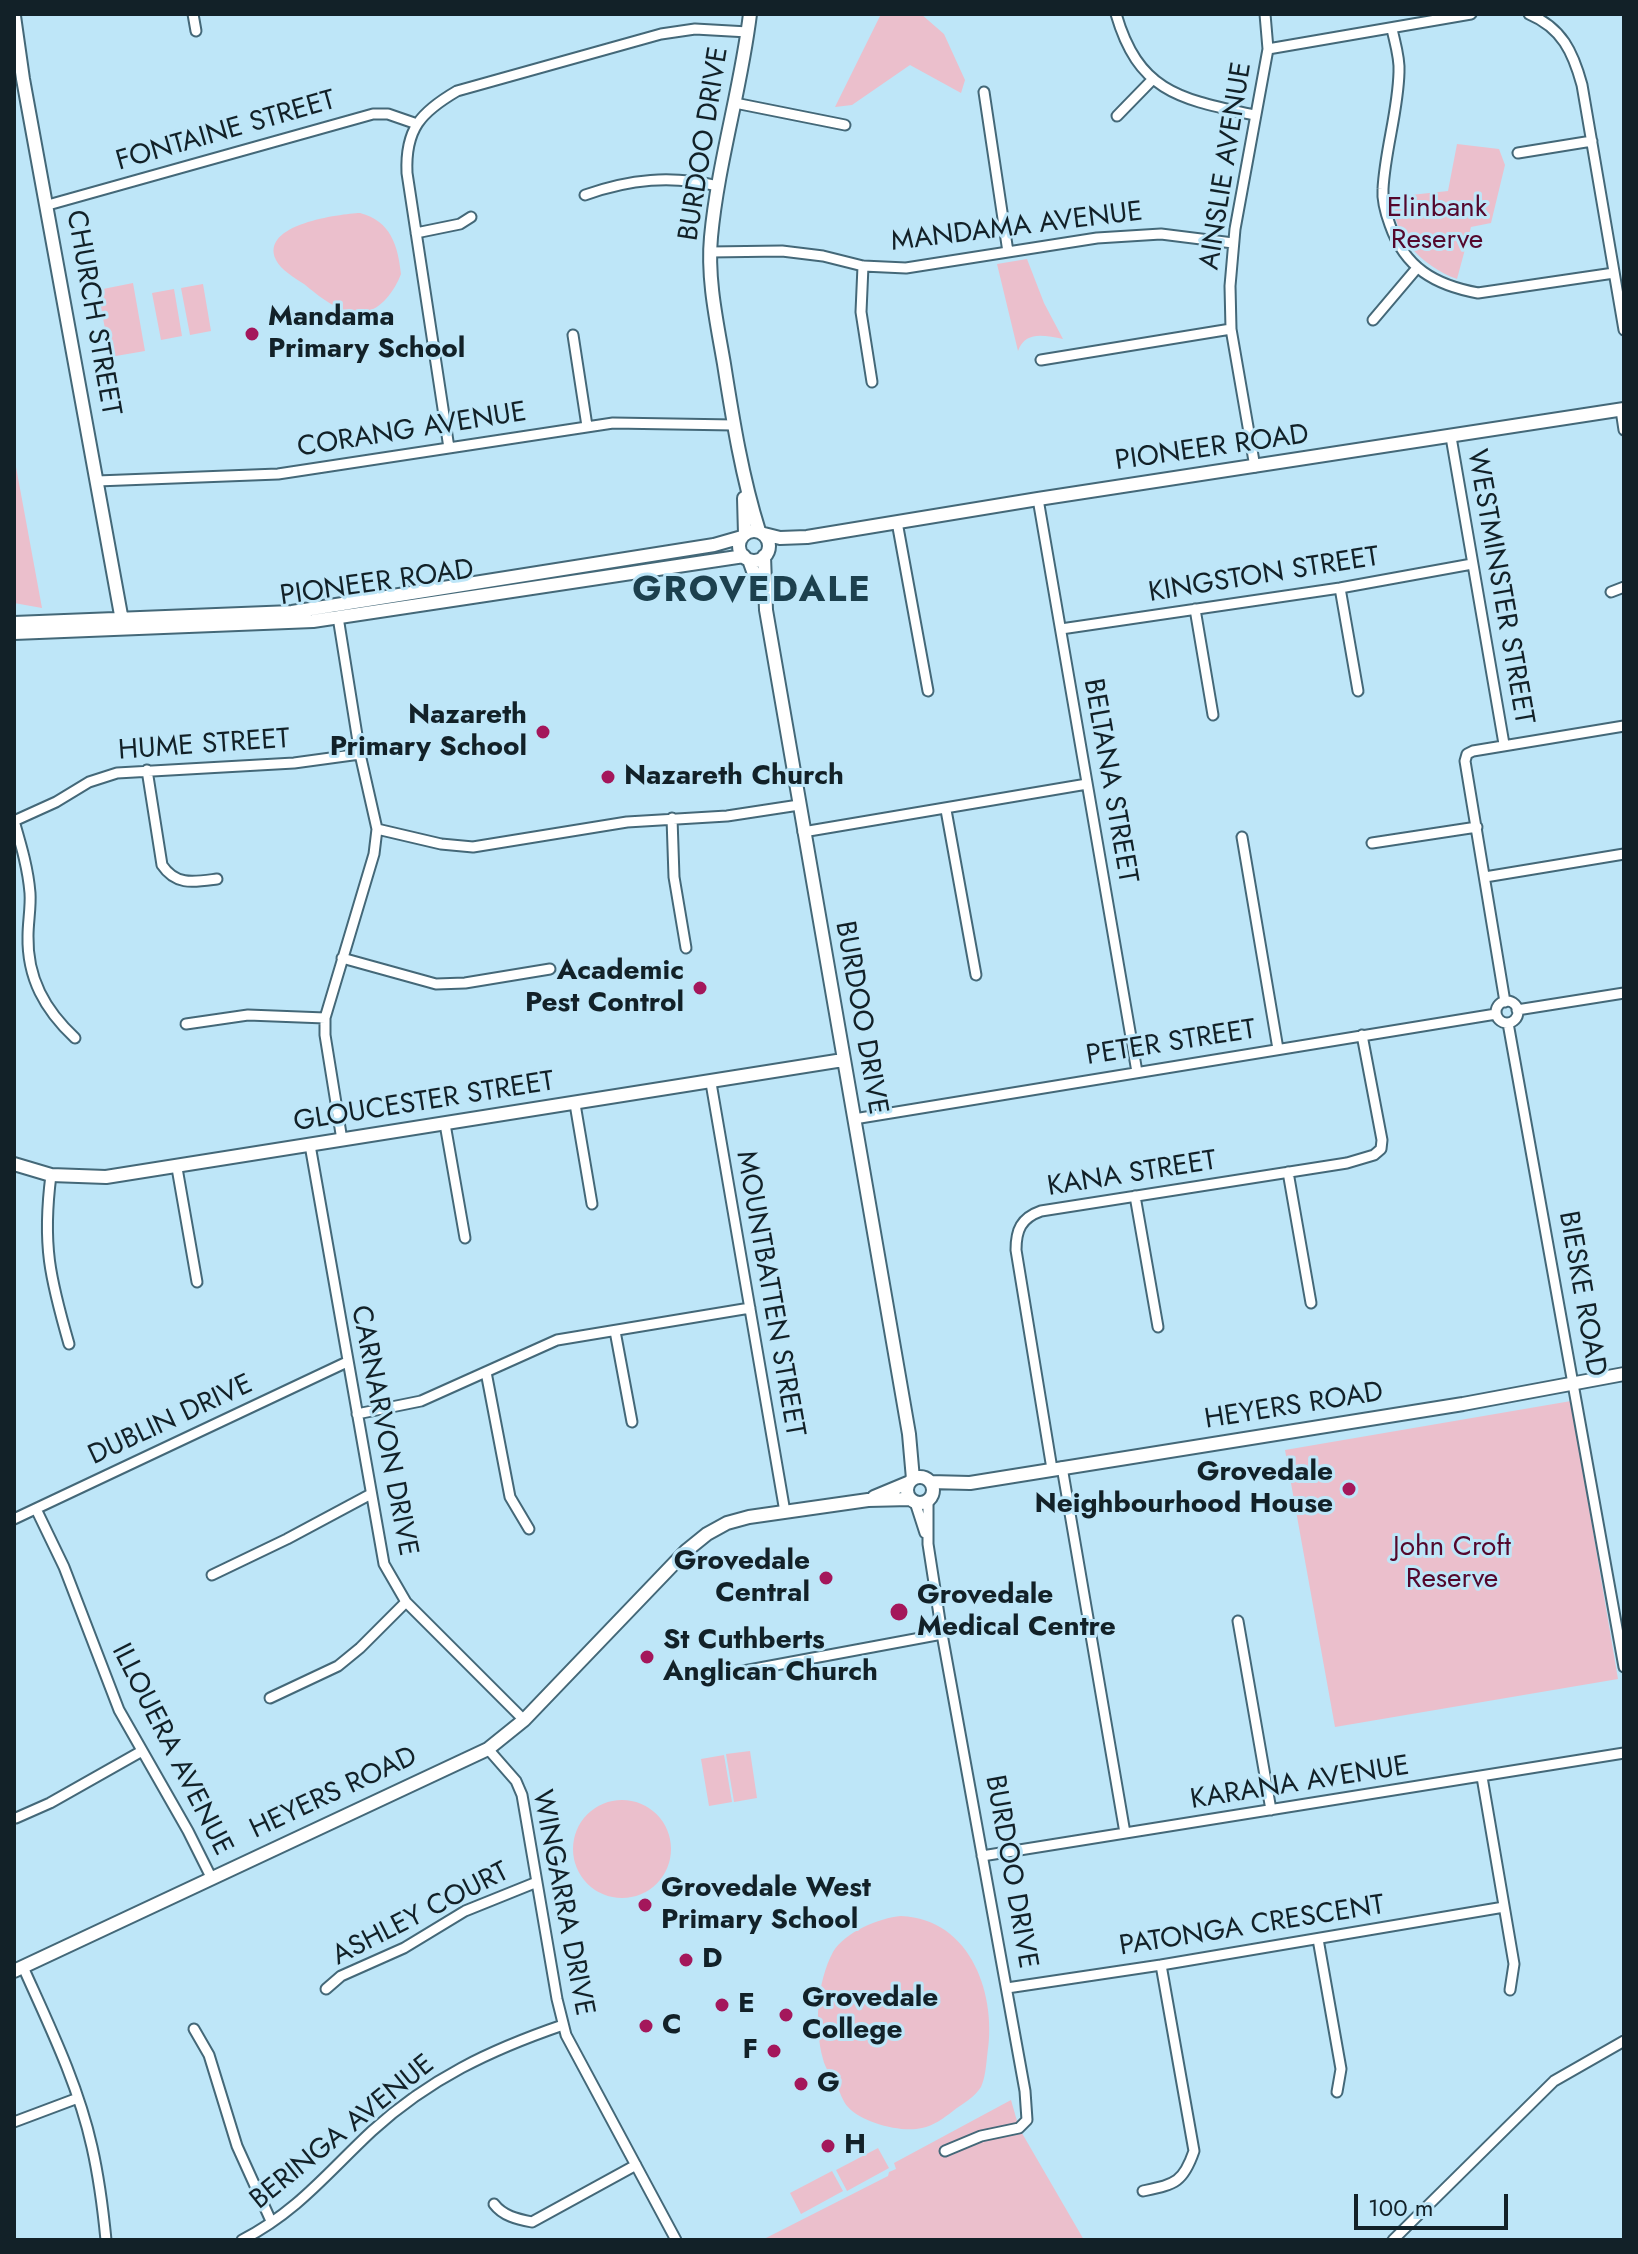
<!DOCTYPE html>
<style>
body{margin:0}
#map{position:relative;width:1638px;height:2254px;overflow:hidden;background:#bee6f8;font-family:Jost,sans-serif}
canvas{display:block}
.frame{position:absolute;inset:0;border:16px solid #122128;pointer-events:none}
.scale{position:absolute;left:1354px;top:2194px;width:154px;height:36px;box-sizing:border-box;border:4px solid #122128;border-top:0;padding-left:10px;font-size:24px;line-height:28px;white-space:nowrap;color:#122128;-webkit-text-stroke:6px #bee6f8;paint-order:stroke}
</style>
<div id="map">
<canvas width="1638" height="2254"></canvas>
<div class="frame"></div>
<div class="scale">100 m</div>
</div>
<script>
const g = document.querySelector('canvas').getContext('2d');
g.lineJoin = 'round';
function fillPath(path, color) {
  g.fillStyle = color;
  g.fill(path, 'evenodd');
}
function strokePath(path, color, width, dash) {
  g.strokeStyle = color;
  g.lineWidth = width;
  g.lineCap = dash ? 'butt' : 'round';
  g.setLineDash(dash || []);
  g.stroke(path);
}
function drawText(font, color, halo, rows, align = 'center') {
  g.font = font + ' Jost,sans-serif';
  g.lineWidth = 6;
  g.setLineDash([]);
  g.textBaseline = 'middle';
  g.strokeStyle = halo;
  g.fillStyle = color;
  for (const [text, x, y, turn = 0] of rows) {
    g.save();
    g.translate(x, y);
    g.rotate((+turn || 0) * Math.PI / 180);
    g.textAlign = isNaN(turn) ? turn : align;
    if (halo) g.strokeText(text, 0, 0);
    g.fillText(text, 0, 0);
    g.restore();
  }
}
const green = new Path2D(`
 M881 14H921L944 34 965 80 961 93 910 65 852 105 835 107Z
 M1457 144 1499 149 1505 165 1491 223 1471 227 1457 279C1422 266 1393 237 1392 197L1448 191Z
 M360 213C391 221 398 246 401 274 395 290 381 310 364 312 341 315 320 297 304 284 295 278 281 270 276 260 259 224 340 214 360 213Z
 M1027 259 1044 303 1063 339C1045 336 1026 330 1018 351L997 264Z
 M133 283 145 351 110 357 98 290Z
 M203 284 211 331 190 335 181 288Z
 M174 289 182 336 161 340 152 293Z
 M14 456 42 608 14 603Z
 M1571 1401 1618 1679 1335 1727 1285 1450Z
 M750 1751 757 1798 734 1802 726 1754Z
 M724 1755 732 1802 709 1806 701 1759Z
 M573 1849a49 49 0 1 1 98 0a49 49 0 1 1-98 0Z
 M901 1916C972 1919 998 1997 987 2057 986 2067 985 2078 981 2087 975 2097 962 2104 953 2111 944 2118 933 2126 922 2128 902 2133 862 2123 848 2107 843 2102 840 2092 837 2086 832 2077 825 2068 823 2059 814 2026 817 1982 833 1952 845 1932 879 1918 901 1916Z
 M1011 2100 1019 2128 1084 2240H762L888 2176 889 2172 896 2169 894 2163Z
 M878 2148 889 2168 847 2191 836 2170Z
 M832 2171 843 2191 801 2214 790 2193Z`);
const street = new Path2D(`
 M193 14 196 31
 M1116 14C1139 93 1181 99 1254 115
 M1529 14C1562 28 1573 52 1582 85L1624 330
 M1392 29C1395 43 1400 58 1399 72 1398 112 1385 150 1383 189 1382 201 1386 214 1390 225 1405 268 1435 285 1478 293L1614 273
 M1268 49 1471 14
 M984 92 1008 252
 M735 103 845 125
 M1117 116 1153 79
 M1518 153 1592 141
 M585 195C630 179 671 175 718 186
 M48 205 373 114H388L417 124
 M416 233 460 224 471 217
 M710 252 782 251 823 256 863 266 906 268 1097 238 1161 234 1233 243
 M863 266 861 312 872 382
 M1373 320 1417 268
 M573 335 587 426
 M1041 360 1231 329
 M1621 410 1624 430
 M1451 437 1504 744
 M449 448 407 173C405 129 421 112 457 91L661 34 695 29 748 32
 M1255 467 1231 329 1230 286 1235 229 1268 49 1265 14
 M97 481 278 474 613 423 734 425
 M1038 499 1137 1072
 M897 522 928 691
 M1340 588 1358 691
 M1611 592 1624 587
 M1195 609 1213 715
 M338 617 360 754 377 829 374 854 325 1018V1035L342 1140
 M1061 629 1340 588 1472 564
 M147 770 162 865C176 886 194 882 217 879
 M946 810 976 975
 M672 818 674 877 686 948
 M14 821 56 802 89 782 117 773 294 763 360 754
 M14 821C21 845 28 868 30 893 31 907 28 922 28 936 27 978 45 1010 75 1038
 M377 829 441 844 473 847 627 822 727 816 799 805
 M803 832 1087 784
 M1242 837 1278 1049
 M1372 843 1477 827
 M1485 877 1624 854
 M342 958 436 984 465 983 550 969
 M1496 1012a11 11 0 1 1 22 0a11 11 0 1 1-22 0Z
 M1505 1002 1465 761 1467 754 1473 751 1624 726
 M1517 1010 1624 993
 M1508 1023 1624 1667
 M186 1024 248 1015 325 1018
 M711 1083 785 1512
 M575 1104 592 1204
 M854 1119 1496 1014
 M445 1124 465 1238
 M310 1145 384 1564 406 1602 524 1720
 M177 1168 197 1282
 M1288 1172 1311 1303
 M51 1175C42 1245 50 1278 69 1344
 M1135 1196 1158 1327
 M615 1331 632 1422
 M486 1372 510 1497 529 1529
 M357 1414 421 1401 557 1340 750 1308
 M1062 1467 1125 1833
 M1052 1469 1016 1250C1016 1230 1021 1218 1041 1211L1347 1163 1374 1155 1381 1149 1382 1140 1362 1035
 M928 1499V1544L942 1634 1025 2091 1027 2120 1019 2128 981 2136 945 2151
 M915 1502 925 1533
 M36 1509 64 1567 119 1710 188 1831 212 1879
 M14 1519 347 1362
 M212 1575 287 1539 371 1494
 M1238 1621 1271 1810
 M722 1675 942 1634
 M270 1698 338 1666 360 1648 406 1602
 M488 1749 516 1781 522 1795 557 1999 566 2035 676 2240
 M1482 1777 1514 1964 1510 1990
 M16 1818 50 1803 142 1751
 M982 1856 1624 1753
 M1318 1939 1341 2069 1337 2092
 M23 1967C49 2025 78 2084 92 2147 99 2178 103 2209 106 2240
 M1007 1988 1161 1965 1504 1907
 M326 1989 341 1976 404 1948 465 1911 537 1882
 M194 2029 209 2055 237 2146 271 2221
 M14 2122 78 2098
 M1143 2191C1175 2184 1183 2183 1194 2151L1161 1965
 M494 2204C503 2216 517 2219 532 2222L636 2165
 M242 2240C297 2212 328 2172 372 2131 429 2079 490 2050 563 2025
 M1393 2240 1554 2081 1624 2041`);
const secondary = new Path2D(`
 M750 14C741 89 718 162 711 237 707 279 717 323 724 364 733 421 742 477 759 531
 M14 16 23 79 123 626
 M744 498 745 534
 M739 546a15 15 0 1 1 30 0a15 15 0 1 1-30 0Z
 M764 534 780 538 807 537 1038 499 1624 409
 M764 556 766 610 909 1434 913 1479
 M749 560 762 596
 M14 623 292 612 714 545 742 537
 M14 633 313 621 744 556
 M14 1164 51 1175 106 1177 843 1060
 M907 1490a13 13 0 1 1 26 0a13 13 0 1 1-26 0Z
 M930 1482 970 1483 1463 1404 1624 1374
 M874 1497 910 1482
 M14 1971 488 1749 524 1720 686 1551 707 1534 727 1523 749 1517 868 1500 910 1499`);
const markers = [
 [252,334,8,"#a4175b"],
 [543,732,8,"#a4175b"],
 [608,777,8,"#a4175b"],
 [700,988,8,"#a4175b"],
 [1349,1489,8,"#a4175b"],
 [826,1578,8,"#a4175b"],
 [899,1612,10,"#a4175b"],
 [647,1657,8,"#a4175b"],
 [645,1905,8,"#a4175b"],
 [686,1960,8,"#a4175b"],
 [722,2005,8,"#a4175b"],
 [786,2015,8,"#a4175b"],
 [646,2026,8,"#a4175b"],
 [774,2051,8,"#a4175b"],
 [801,2084,8,"#a4175b"],
 [828,2146,8,"#a4175b"]
];
const streetNames = [
 ["FONTAINE STREET",226,132,-16],
 ["BURDOO DRIVE",705,144,-81],
 ["AINSLIE AVENUE",1227,166,-81],
 ["MANDAMA AVENUE",1017,228,-7],
 ["CHURCH STREET",92,313,80],
 ["CORANG AVENUE",412,431,-9],
 ["PIONEER ROAD",1212,449,-8],
 ["KINGSTON STREET",1264,576,-9],
 ["PIONEER ROAD",377,584,-8],
 ["WESTMINSTER STREET",1499,587,80],
 ["HUME STREET",204,746,-4],
 ["BELTANA STREET",1109,781,80],
 ["BURDOO DRIVE",860,1018,80],
 ["PETER STREET",1171,1044,-9],
 ["GLOUCESTER STREET",424,1103,-9],
 ["KANA STREET",1132,1175,-9],
 ["MOUNTBATTEN STREET",769,1294,80],
 ["BIESKE ROAD",1581,1294,80],
 ["HEYERS ROAD",1294,1407,-9],
 ["DUBLIN DRIVE",171,1421,-25],
 ["CARNARVON DRIVE",383,1431,79],
 ["ILLOUERA AVENUE",171,1750,63],
 ["KARANA AVENUE",1300,1784,-9],
 ["HEYERS ROAD",334,1794,-25],
 ["BURDOO DRIVE",1010,1872,80],
 ["WINGARRA DRIVE",562,1903,79],
 ["ASHLEY COURT",421,1915,-27],
 ["PATONGA CRESCENT",1252,1927,-9],
 ["BERINGA AVENUE",343,2133,-39]
];
const parkNames = [
 ["Elinbank",1437,209],
 ["Reserve",1437,241],
 ["John Croft",1452,1548],
 ["Reserve",1452,1580]
];
const poiNames = [
 ["Mandama",268,318],
 ["Primary School",268,350],
 ["Nazareth",527,716,"right"],
 ["Primary School",527,748,"right"],
 ["Nazareth Church",624,777],
 ["Academic",684,972,"right"],
 ["Pest Control",684,1004,"right"],
 ["Grovedale",1333,1473,"right"],
 ["Neighbourhood House",1333,1505,"right"],
 ["Grovedale",810,1562,"right"],
 ["Central",810,1594,"right"],
 ["Grovedale",917,1596],
 ["Medical Centre",917,1628],
 ["St Cuthberts",663,1641],
 ["Anglican Church",663,1673],
 ["Grovedale West",661,1889],
 ["Primary School",661,1921],
 ["D",702,1960],
 ["Grovedale",802,1999],
 ["College",802,2031],
 ["E",738,2005],
 ["C",662,2026],
 ["F",758,2051,"right"],
 ["G",817,2084],
 ["H",844,2146]
];
const districtNames = [
 ["GROVEDALE",752,592]
];
fillPath(green, '#ebbfcc');
strokePath(street, '#446878', 13);
strokePath(secondary, '#446878', 16);
strokePath(street, '#fff', 9);
strokePath(secondary, '#fff', 12);
for (const [x, y, r, color] of markers) {
  const dot = new Path2D();
  dot.arc(x, y, r, 0, 2 * Math.PI);
  g.fillStyle = color;
  g.fill(dot);
  strokePath(dot, '#bee6f8', 3);
}
drawText('28px', '#122128', '#bee6f8', streetNames);
drawText('28px', '#54072c', '#bee6f8', parkNames);
drawText('bold 28px', '#122128', '#bee6f8', poiNames, 'left');
g.letterSpacing = '2px';
drawText('bold 36px', '#1c404e', '#bee6f8', districtNames);
g.letterSpacing = '0px';
</script>
